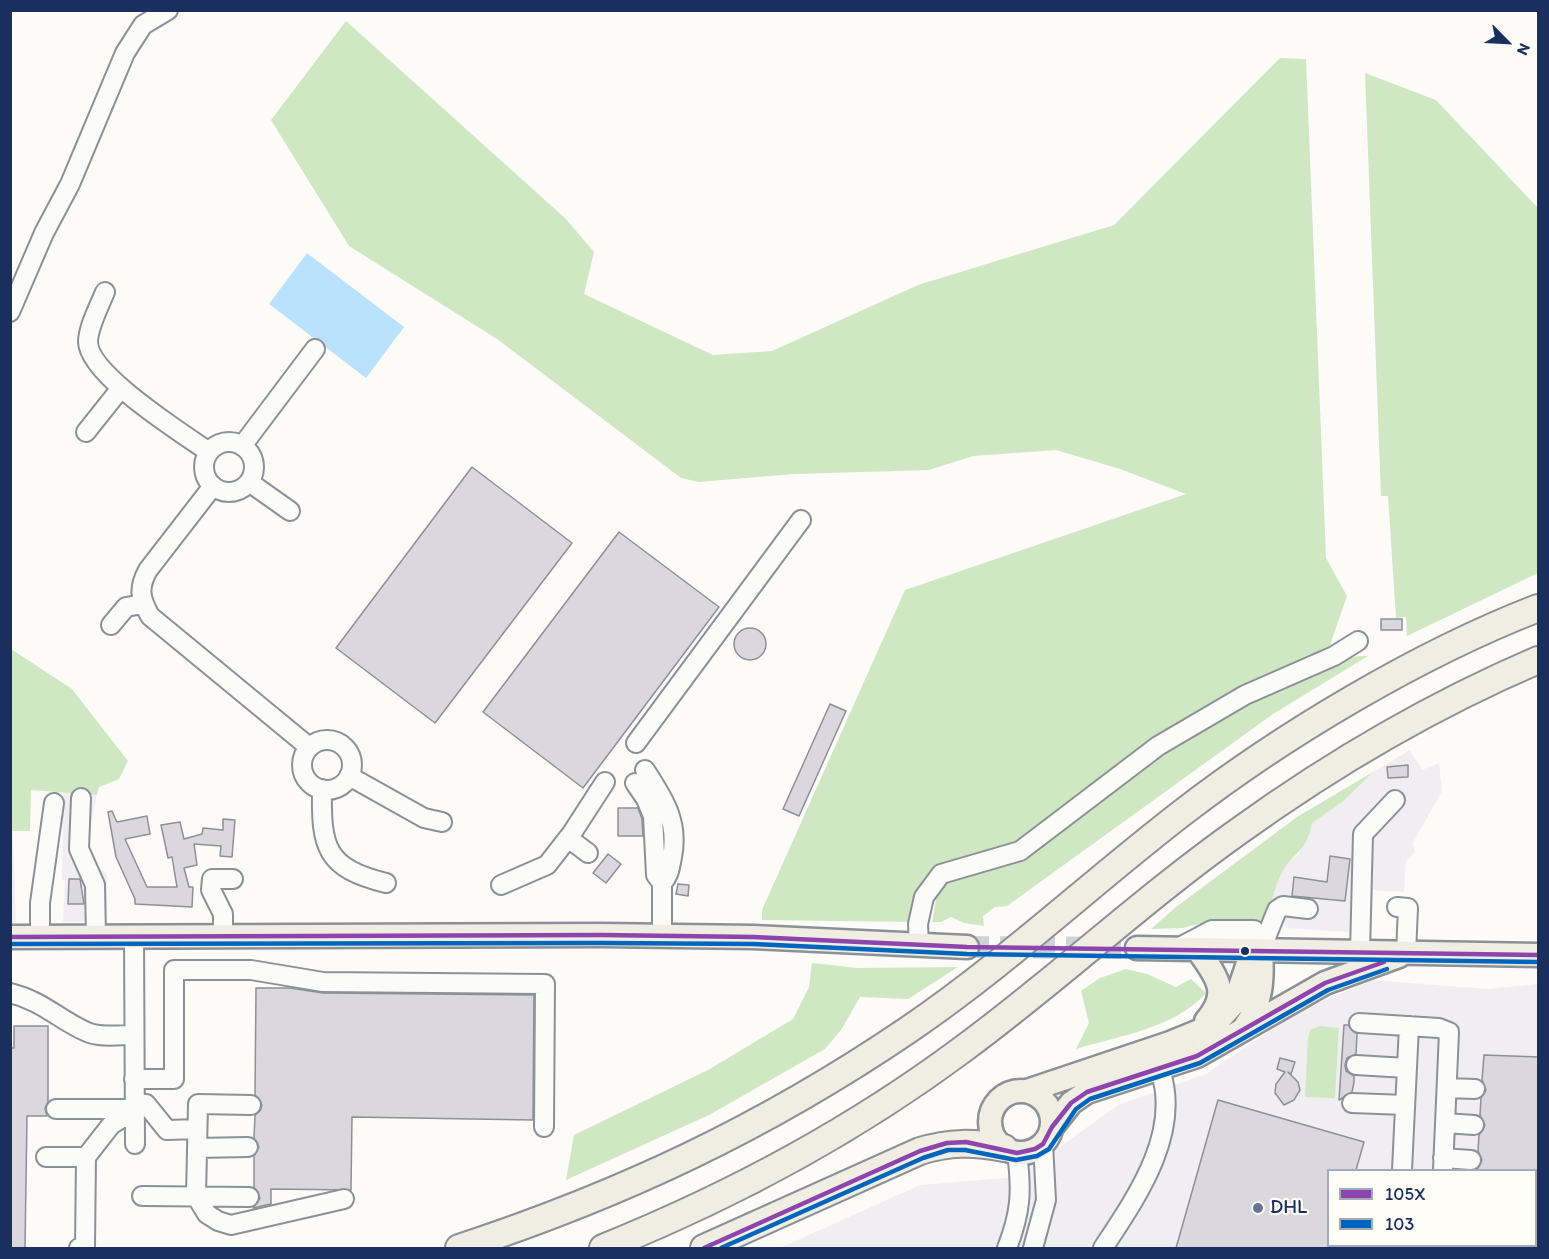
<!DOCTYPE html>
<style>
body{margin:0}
#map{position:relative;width:1549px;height:1259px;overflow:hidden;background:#fcfbf8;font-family:Itim,sans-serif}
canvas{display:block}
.frame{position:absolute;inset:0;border:12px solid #1b2f5e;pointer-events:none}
.legend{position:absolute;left:1327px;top:1169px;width:210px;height:78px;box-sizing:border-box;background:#fdfcf7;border:2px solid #a3aaba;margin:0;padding:8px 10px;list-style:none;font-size:18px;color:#1b2f5e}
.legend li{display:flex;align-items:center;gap:12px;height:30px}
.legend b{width:30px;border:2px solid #a3aaba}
.north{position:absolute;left:1477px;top:12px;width:60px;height:60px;-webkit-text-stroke:4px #fdfcf7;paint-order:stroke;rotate:114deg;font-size:16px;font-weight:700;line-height:24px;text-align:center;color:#1b2f5e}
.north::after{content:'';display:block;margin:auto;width:21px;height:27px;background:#1b2f5e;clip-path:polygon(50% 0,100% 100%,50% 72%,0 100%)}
</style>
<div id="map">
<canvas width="1549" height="1259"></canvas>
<div class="frame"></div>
<ul class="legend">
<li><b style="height:8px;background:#8e44ad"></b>105X</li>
<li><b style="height:8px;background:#0065bd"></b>103</li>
</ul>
<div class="north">N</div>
</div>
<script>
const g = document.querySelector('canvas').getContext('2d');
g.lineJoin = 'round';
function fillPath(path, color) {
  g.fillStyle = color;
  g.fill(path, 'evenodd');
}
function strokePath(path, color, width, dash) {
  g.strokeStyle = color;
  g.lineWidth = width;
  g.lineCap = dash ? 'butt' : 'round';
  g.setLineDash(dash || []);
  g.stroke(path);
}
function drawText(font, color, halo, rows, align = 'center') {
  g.font = font + ' Itim,sans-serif';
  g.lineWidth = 4.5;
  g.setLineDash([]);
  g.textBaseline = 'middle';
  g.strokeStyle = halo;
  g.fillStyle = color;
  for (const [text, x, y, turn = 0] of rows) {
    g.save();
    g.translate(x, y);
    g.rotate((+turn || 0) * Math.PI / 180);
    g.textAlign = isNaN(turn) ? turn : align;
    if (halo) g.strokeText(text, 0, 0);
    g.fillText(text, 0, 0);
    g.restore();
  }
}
const built = new Path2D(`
 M1410 750 1422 770 1439 763 1442 791 1413 843 1415 853 1406 861 1404 892 1373 890 1372 919 1354 918 1353 929 1348 932 1287 928 1280 918 1264 912 1285 862 1298 856 1308 834 1297 817Z
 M63 791 97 795 86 845 92 861 107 874V921L63 922 65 881 62 880Z
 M10 831H13L16 922H11Z
 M1373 980 1486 989 1538 984V1248H780L920 1185 1018 1177 1118 1105 1206 1074 1303 1009ZM1328 1170H1536V1246H1328Z`);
const green = new Path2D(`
 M346 21 566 219 594 252 584 294 713 355 772 351 918 285 1114 225 1280 58 1306 59 1326 558 1347 596 1329 648 1236 694 1019 844 941 869 923 880 916 922 762 920V910L905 590 1186 494 1120 469 1056 450 973 456 929 470 794 474 699 482 681 478 497 339 349 246 271 120Z
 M1365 73 1436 100 1538 208V573L1407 636 1406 617 1396 618 1388 496H1381Z
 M11 649 72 689 128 761 119 779 99 787 97 795 31 790 30 831H11Z
 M1368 656 1273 714 1007 906 995 907 983 916 984 926 964 923 951 917 941 922H932L937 894 950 881 987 869 1152 759 1243 704 1345 657Z
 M1373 772 1342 802 1312 823C1306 854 1294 851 1282 872 1275 886 1271 904 1266 918L1254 923 1207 922 1183 928 1151 929 1176 907 1297 817Z
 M812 963 857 968 958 967 908 999 860 997 841 1030 825 1049 709 1115 566 1180 574 1135 708 1070 793 1019 809 987Z
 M1126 969 1147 974 1176 987 1191 979 1206 993C1175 1028 1119 1036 1076 1049L1089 1023 1081 991 1100 978Z
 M1319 1026 1339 1028 1335 1098 1305 1097 1308 1038 1310 1030Z`);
const water = new Path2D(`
 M307 253 404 327 366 378 269 304Z`);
const building = new Path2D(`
 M472 467 572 543 435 723 336 648Z
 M619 532 719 607 583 788 483 712Z
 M1381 619H1402V630H1381Z
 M734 644a16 16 0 1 1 32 0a16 16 0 1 1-32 0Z
 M830 704 846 711 799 816 783 809Z
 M1408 765V777L1388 778 1387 767Z
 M618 808H638L642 819 643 836H618Z
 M112 811 117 822 147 816 150 834 125 839 147 887H177L172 857 168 858 161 825 180 822 184 839 202 834 203 828 223 830V819L235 820 232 857 220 856 221 846 194 844 197 865 184 868 189 887H193L192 907 135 904V899L116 857 108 812Z
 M608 854 621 864 606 883 593 873Z
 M1330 856 1350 859 1345 901 1292 896 1294 877 1327 882Z
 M69 879H80L84 904H68Z
 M678 884 689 885 688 896 676 894Z
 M256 988H290L323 993 534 995 533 1120 352 1117 351 1190 271 1189V1204L253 1208 260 1198 254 1187V1156L259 1147 254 1138 255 1115 260 1111 262 1105 255 1095Z
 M1344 1025H1348L1357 1034 1356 1054 1347 1058 1345 1065 1346 1071 1354 1076V1082L1352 1092 1339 1100Z
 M14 1026H48V1102L45 1108 47 1116H27L25 1248H10V1048H14Z
 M1484 1055 1539 1057V1170H1477L1482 1160 1478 1151 1479 1135 1485 1125 1480 1115 1481 1098 1486 1090 1482 1080Z
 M1280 1058 1295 1062 1291 1074 1288 1072 1298 1082 1300 1090 1294 1100 1284 1105 1275 1093 1276 1084 1285 1072 1277 1069Z
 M1218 1100 1364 1142 1356 1170H1329V1248H1176Z`);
const majorTunnel = new Path2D(`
 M967 947 1137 948`);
const minor = new Path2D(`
 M105 292C99 307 89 325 88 341 87 374 182 433 209 452
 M10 312 44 233 70 184 125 53 143 25 168 10
 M86 432 121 388
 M204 467a25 25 0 1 1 50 0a25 25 0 1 1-50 0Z
 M242 446 315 349
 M249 482 290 511
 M213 486 148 570C138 588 140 598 150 616L309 747
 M111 625 126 607 143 604
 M302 765a25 25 0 1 1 50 0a25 25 0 1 1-50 0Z
 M636 743 801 520
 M645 770C664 799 679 822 672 857 670 868 669 876 662 883
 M349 776 424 818 442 822
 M635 783 646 799 653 816 656 875 662 883V936
 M322 789C321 847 325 868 386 883
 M81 798 79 849 95 885 96 937
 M568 838 588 853
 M501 885 547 865 572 833 605 782
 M1397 907 1408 908 1406 953
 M223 935V914L211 890 212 879H233
 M134 936 135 1144
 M40 937V903L54 803
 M919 945 918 924 924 897 941 874 1020 851 1158 746 1245 695 1334 656 1358 641
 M1176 949 1212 930H1254L1261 950
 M1261 950 1277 910 1283 906 1308 909
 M1360 952 1363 834 1395 800
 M10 993C43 1001 59 1020 87 1032 101 1038 119 1035 134 1035
 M1359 1023 1439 1028 1449 1032 1443 1170
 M1356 1065 1407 1068
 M134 1079H174V970H251L323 982 545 984 544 1127
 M1447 1088 1475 1089
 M1352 1103 1405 1105
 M135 1104H146L167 1130 197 1129
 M251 1105 198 1104 196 1196 207 1214 218 1221 231 1225 344 1199
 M56 1109H135
 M1445 1123 1474 1125
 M197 1148 248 1147
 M46 1157H86
 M1443 1158 1471 1160
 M1402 1170 1409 1026
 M142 1196 249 1197
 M79 1248 85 1247 86 1157 111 1125 122 1118H135
 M1007 1248C1021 1212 1022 1191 1017 1153
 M1033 1248 1046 1200 1043 1144
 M1103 1248C1136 1198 1182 1133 1160 1070
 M1370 1248 1371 1246
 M1399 1248V1246
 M1439 1248V1246`);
const major = new Path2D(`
 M10 937 602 935 753 937 967 947
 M1137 948 1538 955
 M1197 949C1215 975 1232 992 1206 1021
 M1244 1028C1262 1004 1263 979 1261 950
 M990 1122a31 31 0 1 1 62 0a31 31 0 1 1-62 0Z
 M1027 1091 1170 1043 1214 1025 1235 1002 1247 966 1261 950
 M1052 1127 1071 1103 1087 1092 1197 1056 1325 983 1399 956`);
const highway = new Path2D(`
 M459 1248C623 1194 765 1127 908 1030 1005 964 1090 884 1182 813 1283 735 1419 654 1538 608
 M603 1248C729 1197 853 1131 963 1049 1057 980 1143 899 1239 831 1332 764 1433 705 1538 660
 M704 1248 920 1151C950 1142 973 1142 1004 1148`);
const bus1 = new Path2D(`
 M10 937 602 935 753 937 967 947 1538 955
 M704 1248 920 1151 947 1143 966 1142 1017 1153 1035 1149 1043 1144 1052 1127 1071 1103 1087 1092 1197 1056 1325 983 1384 962`);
const bus2 = new Path2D(`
 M10 944 602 943 753 944 967 954 1538 962
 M721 1248 923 1158 948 1150H965L1016 1160 1037 1156 1049 1149 1076 1109 1090 1099 1200 1063 1328 990 1387 969`);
const markers = [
 [1245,951,5,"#1b2f5e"],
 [1258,1208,6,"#6a7694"]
];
const poiNames = [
 ["DHL",1270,1208]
];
fillPath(built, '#f1eef2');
fillPath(green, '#cfe7c2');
fillPath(water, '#bae2fc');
fillPath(building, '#dad7df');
strokePath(building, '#8c9097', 1.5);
strokePath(majorTunnel, '#cfd2d9', 22, [22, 11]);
strokePath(minor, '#8c9097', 22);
strokePath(major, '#8c9097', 27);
strokePath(highway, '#8c9097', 30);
strokePath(minor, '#fbfbf9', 18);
strokePath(major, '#f0ede3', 22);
strokePath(highway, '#f0ede3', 26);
strokePath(bus1, '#8e44ad', 4.5);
strokePath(bus2, '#0065bd', 4.5);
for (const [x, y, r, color] of markers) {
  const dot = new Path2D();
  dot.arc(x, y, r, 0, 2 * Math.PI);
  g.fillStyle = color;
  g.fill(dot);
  strokePath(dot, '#fdfcf7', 2);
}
drawText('20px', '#1b2f5e', '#fdfcf7', poiNames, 'left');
</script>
